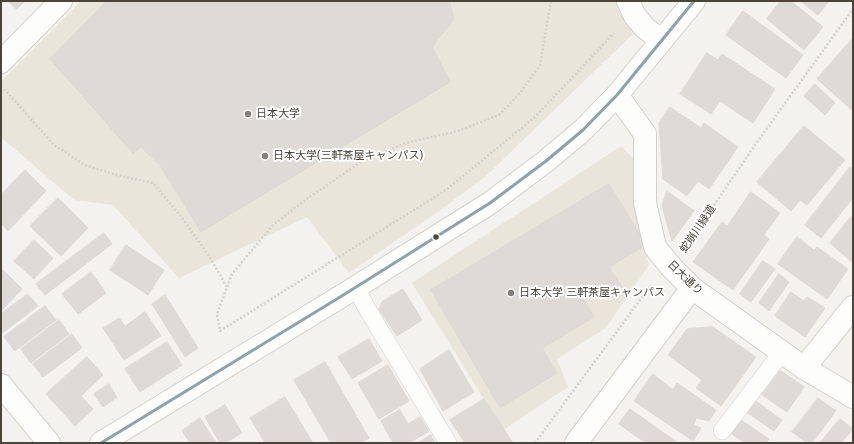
<!DOCTYPE html>
<meta charset="utf-8">
<style>
body{margin:0}
#map{position:relative;width:854px;height:444px;overflow:hidden;background:#f4f2ee;font-family:"Fira Sans",sans-serif}
canvas{display:block}
.frame{position:absolute;inset:0;border:2px solid #4b4439;pointer-events:none}
</style>
<div id="map">
<canvas width="854" height="444"></canvas>
<div class="frame"></div>
</div>
<script>
const g = document.querySelector('canvas').getContext('2d');
g.lineJoin = 'round';
function fillPath(path, color) {
  g.fillStyle = color;
  g.fill(path, 'evenodd');
}
function strokePath(path, color, width, dash) {
  g.strokeStyle = color;
  g.lineWidth = width;
  g.lineCap = dash ? 'butt' : 'round';
  g.setLineDash(dash || []);
  g.stroke(path);
}
function drawText(font, color, halo, rows, align = 'center') {
  g.font = font + ' "Fira Sans","Noto Sans JP",sans-serif';
  g.lineWidth = 4;
  g.setLineDash([]);
  g.textBaseline = 'middle';
  g.strokeStyle = halo;
  g.fillStyle = color;
  for (const [text, x, y, turn = 0] of rows) {
    g.save();
    g.translate(x, y);
    g.rotate((+turn || 0) * Math.PI / 180);
    g.textAlign = isNaN(turn) ? turn : align;
    if (halo) g.strokeText(text, 0, 0);
    g.fillText(text, 0, 0);
    g.restore();
  }
}
const education = new Path2D(`
 M81 1H624L638 29 486 176 442 209 349 273 307 217 179 278 113 205 74 200 1 137V82Z
 M621 146 633 159V203L649 265 606 328 557 359 568 387 503 430 412 283Z`);
const building = new Path2D(`
 M8 1H25L17 9Z
 M107 1H449L454 19 432 47 450 82 201 232 160 165 141 147 133 153 50 59Z
 M781 1H791L823 27 804 50 767 19Z
 M801 1H829L818 15Z
 M743 11 803 55 786 78 726 35Z
 M853 38V111L817 79Z
 M707 53 718 60 722 54 775 89 753 123 720 101 711 114 680 94Z
 M815 84 835 103 825 115 804 96Z
 M670 107 701 128 704 123 738 147 709 189 698 181 687 196 663 179 659 123Z
 M804 126 845 160 807 205 800 200 791 211 757 182Z
 M850 167 853 169V198L821 238 805 225Z
 M25 170 46 191 8 231 1 223V195Z
 M609 184 646 245 609 267 622 287 606 297 600 287 582 296 594 317 542 348 557 373 500 408 431 290Z
 M667 191 694 211 672 241 662 206Z
 M751 192 780 213 764 235 769 239 733 290 693 262 722 222 727 226Z
 M58 198 88 228 61 256 30 226Z
 M851 217 853 218V263L830 243Z
 M104 233 112 244 45 295 36 284Z
 M797 237 814 250 817 247 848 269 827 299 778 264Z
 M34 240 53 258 34 279 14 261Z
 M126 245 164 270 148 295 110 270Z
 M763 261 775 269 751 302 740 294Z
 M1 268 22 289 1 311Z
 M91 272 106 293 78 314 62 294Z
 M779 274 789 282 769 311 759 303Z
 M403 289 422 320 397 336 379 310 382 302Z
 M791 292 804 301 807 297 825 308 805 337 775 316Z
 M28 294 38 306 1 334V314Z
 M165 295 198 348 185 357 152 304Z
 M45 306 56 320 15 351 4 337Z
 M145 312 161 336 124 360 103 328 119 318 125 326Z
 M59 320 69 334 31 363 21 349Z
 M713 327 756 357 721 406 696 388 702 380 668 355 687 329Z
 M72 334 82 348 43 377 33 364Z
 M369 339 382 361 352 379 338 357Z
 M167 342 182 365 140 392 125 369Z
 M449 350 474 392 443 411 420 369Z
 M87 357 103 375 81 396 93 409 75 426 46 394Z
 M325 362 369 438 360 443H331L294 380Z
 M388 365 409 401 379 419 358 383Z
 M780 370 804 387 787 412 762 395Z
 M653 374 673 390 677 383 716 410 709 421 696 418 694 425 701 428 693 441 634 401Z
 M109 384 117 397 103 407 94 394Z
 M285 397 313 443H265L250 418Z
 M818 398 836 411 812 443H807L792 432Z
 M484 399 513 443H465L450 420Z
 M753 399 782 420 774 431 745 411Z
 M225 405 242 433 225 443H220L205 417Z
 M630 409 678 443H646L619 424Z
 M400 410 408 424 420 417 429 431 409 443H393L381 421Z
 M200 418 216 443H190L182 431Z
 M738 418 769 439 766 443H745L729 432Z
 M840 419 853 429 841 443H820Z
 M431 435 435 443H418Z`);
const path = new Path2D(`
 M551 1 540 65 520 93 499 115 458 131 406 143 364 160 308 198 273 225 232 274 217 314 220 331 446 190 535 117 614 33
 M4 89 54 145 85 165 117 175 153 183 183 219 209 256 227 287
 M687 245 755 145 853 9
 M535 443 651 285`);
const service = new Path2D(`
 M356 287 366 307 448 443
 M722 431 782 352`);
const minor = new Path2D(`
 M628 1 635 16 645 28 661 40
 M1 62 61 1
 M617 95 645 134V203L655 247 672 268 692 288 804 368 853 397
 M804 368 853 307
 M576 443 692 288`);
const tertiary = new Path2D(`
 M1 385 49 443
 M101 443 345 294 490 203 546 161 583 130 617 95 694 1`);
const bus1 = new Path2D(`
 M101 443 345 294 490 203 546 161 583 130 617 95 694 1`);
const markers = [
 [248,114,4,"#868178"],
 [265,156,4,"#868178"],
 [436,237,3.5,"#4b4439"],
 [511,293,4,"#868178"]
];
const poiNames = [
 ["日本大学",256,114],
 ["日本大学(三軒茶屋キャンパス)",273,156],
 ["日本大学 三軒茶屋キャンパス",519,293]
];
const streetNames = [
 ["蛇崩川緑道",698,229,-56],
 ["日大通り",685,278,44]
];
fillPath(education, '#eae5da');
fillPath(building, '#dedbd6');
strokePath(building, '#dcd9d4', 1);
strokePath(service, '#d2d0cb', 18);
strokePath(minor, '#d2d0cb', 24);
strokePath(tertiary, '#d2d0cb', 24);
strokePath(path, '#d3d2cc', 2.5, [2, 2]);
strokePath(service, '#fdfdfc', 17);
strokePath(minor, '#fdfdfc', 22);
strokePath(tertiary, '#fdfdfc', 22);
strokePath(bus1, '#8ba4a9', 3);
for (const [x, y, r, color] of markers) {
  const dot = new Path2D();
  dot.arc(x, y, r, 0, 2 * Math.PI);
  g.fillStyle = color;
  g.fill(dot);
  strokePath(dot, '#fff', 1.5);
}
drawText('11px', '#4b4439', '#fff', poiNames, 'left');
drawText('11px', '#4b4439', '#fff', streetNames);
</script>
